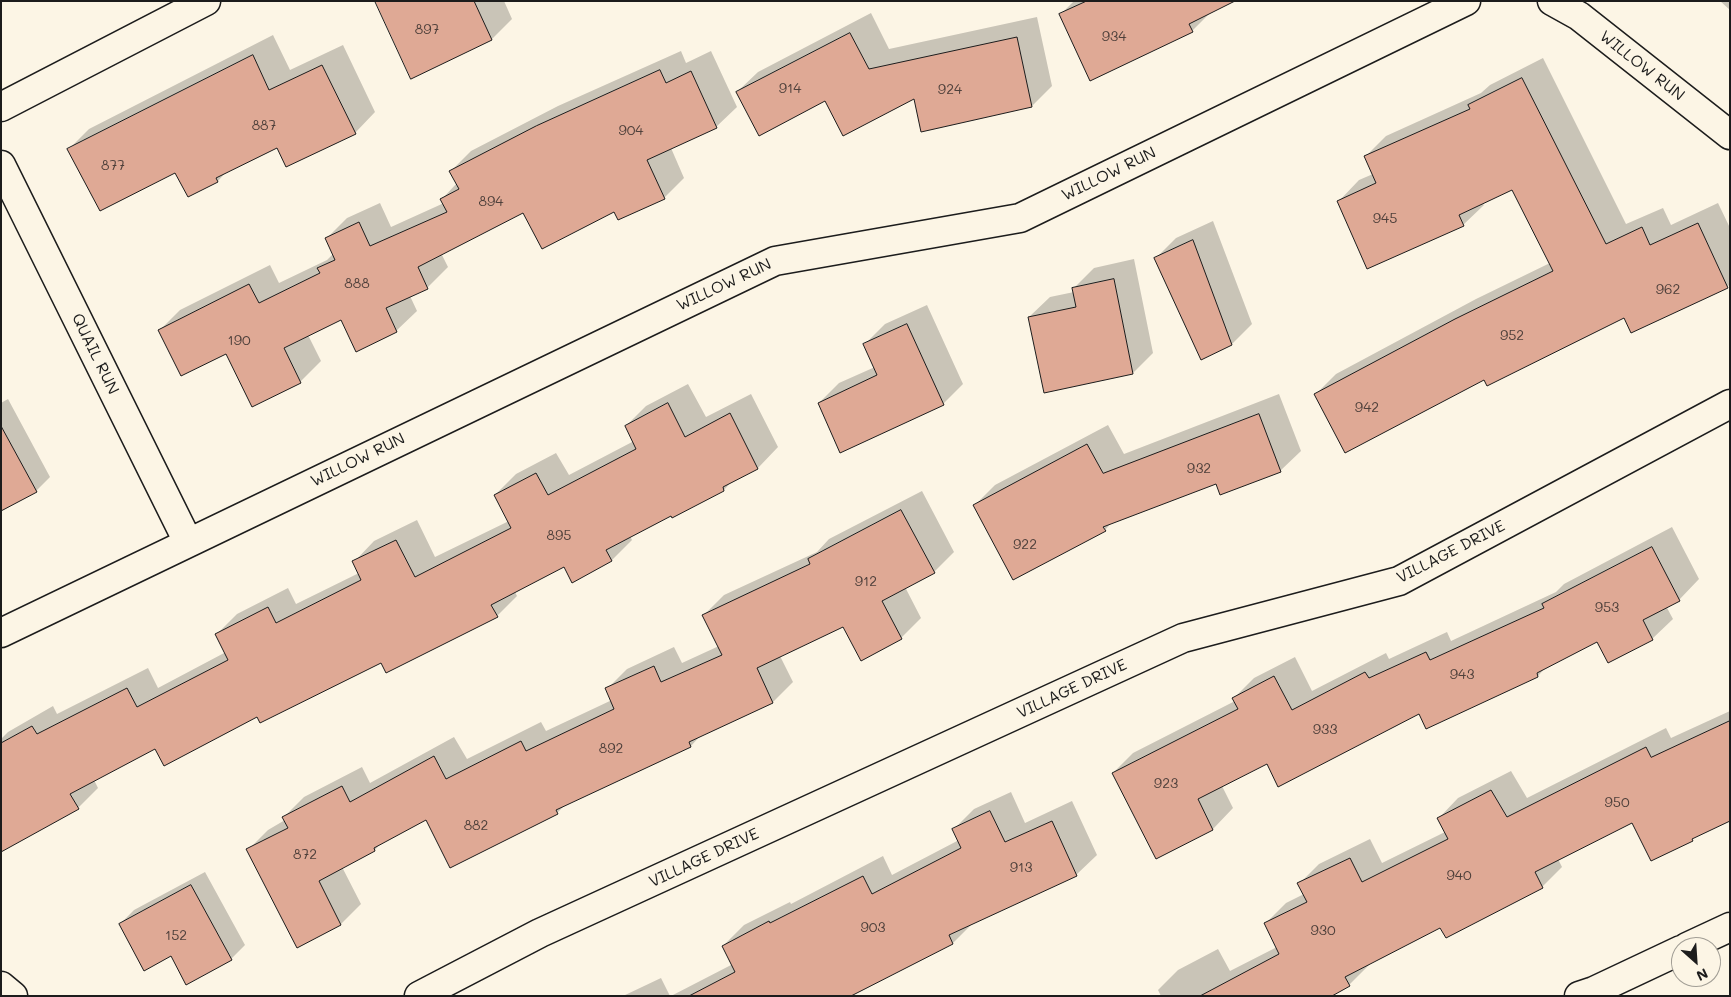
<!DOCTYPE html>
<style>
body{margin:0}
#map{position:relative;width:1731px;height:997px;overflow:hidden;background:#fcf5e5;font-family:Mali,sans-serif}
canvas{display:block}
.frame{position:absolute;inset:0;border:2px solid #1c1c1c;pointer-events:none}
.north{position:absolute;left:1671px;top:937px;width:50px;height:50px;box-sizing:border-box;background:#fcf5e5;border:1px solid #a29e95;border-radius:50%;rotate:154deg;font-size:14px;font-weight:700;line-height:20px;text-align:center;color:#1c1c1c}
.north::after{content:'';display:block;margin:auto;width:18px;height:22px;background:#1c1c1c;clip-path:polygon(50% 0,100% 100%,50% 72%,0 100%)}
</style>
<div id="map">
<canvas width="1731" height="997"></canvas>
<div class="frame"></div>
<div class="north">N</div>
</div>
<script>
const g = document.querySelector('canvas').getContext('2d');
g.lineJoin = 'round';
function fillPath(path, color) {
  g.fillStyle = color;
  g.fill(path, 'evenodd');
}
function strokePath(path, color, width, dash) {
  g.strokeStyle = color;
  g.lineWidth = width;
  g.lineCap = dash ? 'butt' : 'round';
  g.setLineDash(dash || []);
  g.stroke(path);
}
function drawText(font, color, halo, rows, align = 'center') {
  g.font = font + ' Mali,sans-serif';
  g.lineWidth = 4.5;
  g.setLineDash([]);
  g.textBaseline = 'middle';
  g.strokeStyle = halo;
  g.fillStyle = color;
  for (const [text, x, y, turn = 0] of rows) {
    g.save();
    g.translate(x, y);
    g.rotate((+turn || 0) * Math.PI / 180);
    g.textAlign = isNaN(turn) ? turn : align;
    if (halo) g.strokeText(text, 0, 0);
    g.fillText(text, 0, 0);
    g.restore();
  }
}
const shadow = new Path2D(`
 M377 1H504L512 19 492 39Z
 M1074 1H1232L1211 12 1192 31 1060 15Z
 M1720 1H1730V10Z
 M871 13 889 49 1037 17 1052 86 1032 106 915 97 826 100 737 92 758 72Z
 M273 35 290 70 343 45 375 112 355 133 278 147 227 171 218 181 188 196 175 171 69 149 89 129Z
 M681 51 686 63 711 51 737 107 716 127 671 148 684 178 664 198 615 210 524 211 441 253 448 267 427 288 410 296 417 311 396 331 342 318 308 335 321 361 300 382 226 353 160 330 180 310 270 265 279 283 327 260 334 253 327 238 347 218 380 203 391 227 444 203 442 199 457 183 451 171 471 151 558 106Z
 M1543 58 1626 224 1663 208 1671 225 1718 203 1730 228V284L1727 287 1624 316 1485 378 1315 395 1336 374 1476 299 1550 263 1512 188 1482 203 1484 205 1463 225 1339 201 1359 180 1373 174 1365 157 1386 136 1481 93 1490 85Z
 M1213 221 1252 324 1232 344 1201 358 1156 258 1176 238Z
 M1134 259 1153 353 1133 373 1029 317 1050 297 1074 292V288L1094 268Z
 M927 305 963 384 943 404 819 403 839 383 875 367 865 344 885 324Z
 M688 384 706 417 751 394 778 447 758 468 732 481 724 490 673 517 671 514 630 536 632 540 612 560 573 581 564 565 515 592 517 596 497 616 156 748 94 780 98 788 78 808 1 850V739L8 732 53 706 57 714 148 668 158 688 226 652 217 634 237 614 288 588 296 604 359 573 354 562 374 541 417 520 435 557 509 521 495 495 516 474 556 453 569 475 634 441 626 426 646 406Z
 M1279 394 1301 451 1280 471 1216 483 1112 522 1105 530 975 505 995 485 1108 425 1124 454Z
 M8 399 50 477 36 491 1 510V403Z
 M922 491 954 552 934 572 905 587 921 618 901 638 844 626 780 656 793 682 773 702 701 735 691 746 566 804 557 813 427 818 381 843 375 850 342 867 361 904 341 924 298 946 248 850 268 830 285 820 284 817 304 797 362 767 370 783 454 737 467 759 541 722 546 731 612 700 607 689 627 669 674 647 682 663 719 646 704 615 724 595 817 552 829 539Z
 M1672 527 1699 579 1679 600 1666 606 1673 619 1652 639 1598 641 1546 667 1538 676 1267 763 1222 786 1233 808 1213 829 1156 857 1113 773 1133 753 1235 701 1234 698 1254 678 1295 657 1312 691 1386 653 1389 659 1447 632 1451 641 1556 592 1564 584Z
 M1730 711V820L1696 835 1692 840 1633 822 1558 859 1562 867 1542 887 1441 926 1368 963 1369 965 1349 985 1329 996H1161L1158 990 1178 970 1218 949 1230 971 1277 947 1266 923 1286 903 1304 894 1299 884 1319 864 1370 839 1382 863 1445 832 1438 819 1458 798 1511 771 1527 798 1666 728 1671 738Z
 M1011 792 1025 823 1072 801 1097 855 1076 875 972 924 953 943 858 991 818 996H671L733 964 723 946 744 925 790 902 791 904 883 856 892 875 959 840 954 829 974 809Z
 M205 872 245 945 231 959 171 955 120 924 134 910Z
 M661 978 670 996H623Z`);
const building = new Path2D(`
 M375 1H474L492 40 411 79Z
 M1087 1H1235L1189 24 1193 32 1090 81 1059 14Z
 M850 33 869 69 1017 37 1032 107 921 132 914 99 843 136 825 101 759 136 736 92Z
 M253 55 269 90 322 65 356 134 286 167 277 148 216 178 218 182 188 197 175 173 100 211 67 149Z
 M660 70 666 83 691 71 717 128 647 160 665 199 618 220 614 212 542 249 523 213 418 267 428 289 386 308 397 332 356 352 341 320 284 348 301 383 252 407 226 354 181 376 158 330 249 284 259 303 320 273 317 268 335 260 325 238 359 222 370 246 447 212 440 199 459 189 449 171 536 126Z
 M1522 78 1606 244 1642 227 1650 245 1698 223 1728 288 1631 333 1624 318 1487 386 1484 380 1345 453 1314 394 1455 319 1553 271 1512 190 1459 215 1464 226 1367 269 1337 201 1376 183 1364 156 1470 109 1468 105Z
 M1193 240 1232 345 1201 360 1154 258Z
 M1114 279 1133 374 1044 393 1028 317 1076 307 1072 288Z
 M907 324 944 405 840 453 818 403 877 375 863 344Z
 M668 403 685 437 730 413 758 469 723 487 724 491 672 518 671 516 606 550 612 561 572 583 564 567 491 605 498 617 386 673 381 663 260 723 257 717 164 766 155 749 70 794 79 809 1 852V743L32 726 37 734 127 688 137 707 228 660 215 634 268 607 276 623 361 580 352 561 396 540 415 577 511 528 494 495 536 473 548 495 636 449 625 426Z
 M1259 414 1281 472 1220 495 1216 484 1103 527 1106 531 1013 580 973 505 1087 444 1103 473Z
 M1 426 37 492 1 511Z
 M901 510 935 573 882 601 902 639 861 661 843 627 757 668 773 703 689 742 691 747 556 810 558 814 450 868 426 820 374 848 375 851 319 881 341 925 297 948 246 849 288 828 282 817 342 786 350 802 434 756 446 779 521 741 526 751 614 709 605 688 654 666 661 682 722 655 702 615 810 564 808 559Z
 M1652 547 1680 601 1643 620 1653 640 1608 663 1597 642 1537 673 1538 677 1426 729 1419 714 1278 787 1267 764 1198 799 1213 830 1156 859 1112 773 1238 709 1232 698 1274 676 1292 710 1365 672 1369 678 1426 652 1430 660 1544 608 1542 604Z
 M1730 721V821L1692 839 1693 841 1651 861 1632 823 1535 872 1543 888 1446 938 1440 928 1345 977 1350 986 1332 996H1200L1279 954 1264 923 1307 902 1297 883 1350 858 1362 882 1448 839 1437 818 1491 790 1507 817 1646 747 1651 757Z
 M990 811 1005 842 1052 821 1077 876 949 935 953 944 851 996H689L735 972 722 946 769 921 770 923 863 876 872 894 961 848 952 829Z
 M191 885 232 960 186 985 171 956 144 971 119 924Z`);
const street = new Path2D(`
 M1552 1 1579 16 1730 135
 M1 107 206 1
 M1 165 188 542
 M1 633 775 261 1020 218 1466 1
 M1687 947 1730 927
 M1 986 13 996
 M419 996 540 933 1183 638 1399 581 1730 404
 M1579 996 1594 991 1681 950`);
const numberNames = [
 ["897",427,30],
 ["934",1114,37],
 ["914",790,89],
 ["924",950,90],
 ["887",264,126],
 ["904",631,131],
 ["877",113,166],
 ["894",491,202],
 ["945",1385,219],
 ["888",357,284],
 ["962",1668,290],
 ["952",1512,336],
 ["190",239,341],
 ["942",1367,408],
 ["932",1199,469],
 ["895",559,536],
 ["922",1025,545],
 ["912",866,582],
 ["953",1607,608],
 ["943",1462,675],
 ["933",1325,730],
 ["892",611,749],
 ["923",1166,784],
 ["950",1617,803],
 ["882",476,826],
 ["872",305,855],
 ["913",1021,868],
 ["940",1459,876],
 ["903",873,928],
 ["930",1323,931],
 ["152",176,936]
];
const streetNames = [
 ["WILLOW RUN",1642,66,38],
 ["WILLOW RUN",1109,174,-26],
 ["WILLOW RUN",724,285,-25],
 ["QUAIL RUN",95,354,64],
 ["WILLOW RUN",358,460,-26],
 ["VILLAGE DRIVE",1451,552,-27],
 ["VILLAGE DRIVE",1072,689,-25],
 ["VILLAGE DRIVE",704,858,-25]
];
fillPath(shadow, '#0003');
fillPath(building, '#dfa995');
strokePath(building, '#1c1c1c', 1);
strokePath(street, '#1c1c1c', 31);
strokePath(street, '#fcf5e5', 28);
drawText('14px', '#4d3f3a', null, numberNames);
drawText('16px', '#1c1c1c', '#fcf5e5', streetNames);
</script>
